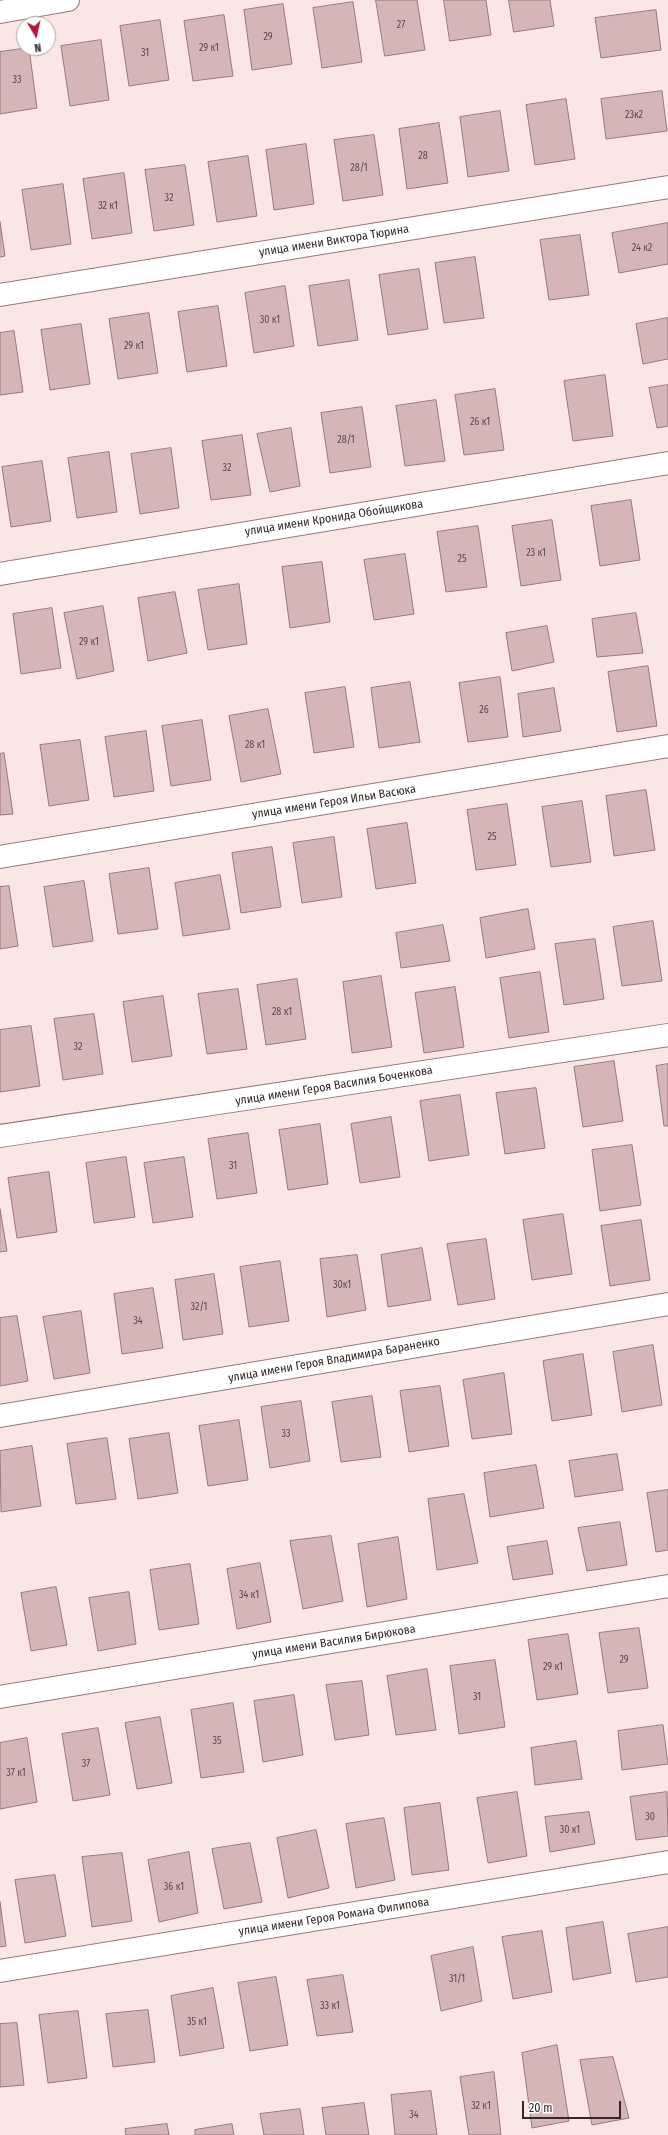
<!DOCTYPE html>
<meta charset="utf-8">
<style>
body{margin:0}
#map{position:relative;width:668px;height:2135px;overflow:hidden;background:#fbe6e6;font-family:"Fira Sans Condensed",sans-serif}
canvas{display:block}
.north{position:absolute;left:16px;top:16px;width:40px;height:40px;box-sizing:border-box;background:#fff;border:1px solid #ada9a9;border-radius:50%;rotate:171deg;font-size:11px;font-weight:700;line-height:16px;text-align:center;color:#332727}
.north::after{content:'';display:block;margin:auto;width:14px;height:18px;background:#ad183c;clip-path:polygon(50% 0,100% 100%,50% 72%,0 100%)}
.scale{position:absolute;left:522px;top:2101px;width:99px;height:18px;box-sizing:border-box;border:2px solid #332727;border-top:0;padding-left:5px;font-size:12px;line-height:14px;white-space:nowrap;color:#332727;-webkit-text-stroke:3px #fff;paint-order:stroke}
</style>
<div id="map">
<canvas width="668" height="2135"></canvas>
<div class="north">N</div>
<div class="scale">20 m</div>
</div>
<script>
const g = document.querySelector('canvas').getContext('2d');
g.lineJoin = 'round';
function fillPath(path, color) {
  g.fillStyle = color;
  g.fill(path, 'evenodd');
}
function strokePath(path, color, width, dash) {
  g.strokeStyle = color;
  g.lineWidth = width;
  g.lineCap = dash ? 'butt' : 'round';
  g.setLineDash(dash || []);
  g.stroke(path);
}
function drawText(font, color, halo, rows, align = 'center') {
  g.font = font + ' "Fira Sans Condensed",sans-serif';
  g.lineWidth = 3;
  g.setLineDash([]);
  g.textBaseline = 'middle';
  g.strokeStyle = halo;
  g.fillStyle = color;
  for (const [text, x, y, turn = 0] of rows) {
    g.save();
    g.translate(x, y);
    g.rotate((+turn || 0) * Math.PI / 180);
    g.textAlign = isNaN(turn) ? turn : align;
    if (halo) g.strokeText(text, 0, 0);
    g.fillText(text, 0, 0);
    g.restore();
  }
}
const building = new Path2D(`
 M376 0H417L425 50 385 56Z
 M444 0H486L491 35 450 41Z
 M509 0H550L554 26 514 32Z
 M353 2 362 62 322 68 313 8Z
 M283 4 292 64 252 70 244 10Z
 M656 10 661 50 601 58 595 18Z
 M224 15 233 76 193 81 184 21Z
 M160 20 169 80 129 86 120 26Z
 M101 40 109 100 70 106 61 46Z
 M29 48 37 108 0 114V52Z
 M662 91 667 131 606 139 601 99Z
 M566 99 575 159 535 165 526 105Z
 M500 111 509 171 468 177 460 117Z
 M439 123 448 183 407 189 399 129Z
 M374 135 383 195 343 201 334 140Z
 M306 144 314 204 274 210 266 150Z
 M248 156 257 216 217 222 208 162Z
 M185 165 194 225 154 231 145 170Z
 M124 173 132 233 92 239 83 179Z
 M63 184 71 244 31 250 22 190Z
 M0 222 5 256 0 257Z
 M668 223V264L619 273 612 233Z
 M580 235 589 295 549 300 540 240Z
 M475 257 484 318 444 323 435 263Z
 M419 269 428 329 388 335 379 275Z
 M349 280 358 340 318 346 309 286Z
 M285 286 294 346 254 353 245 293Z
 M218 306 227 366 187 372 178 312Z
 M149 313 158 373 118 379 109 319Z
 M668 318V359L643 364 636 324Z
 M81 324 90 384 50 390 41 330Z
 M14 331 23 392 0 395V333Z
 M605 375 613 436 573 441 564 381Z
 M668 385V426L657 428 649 388Z
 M495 389 504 450 464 455 455 395Z
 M436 400 445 461 405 466 396 406Z
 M362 407 371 467 330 473 321 413Z
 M291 428 300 486 270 492 257 434Z
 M242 435 251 495 211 500 202 441Z
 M171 448 179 508 140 514 131 454Z
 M109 452 117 512 77 518 68 458Z
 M42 461 51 521 11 527 2 467Z
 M631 500 640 560 600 566 591 506Z
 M552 520 561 580 521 586 512 526Z
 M478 526 487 587 446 592 437 532Z
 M405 554 414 614 374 620 364 560Z
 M322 562 330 622 290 628 282 567Z
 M239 584 247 644 208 650 198 590Z
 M175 592 187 653 148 661 138 598Z
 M103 606 114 671 77 679 64 613Z
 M52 608 61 668 21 674 13 614Z
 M636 613 643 653 597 657 592 619Z
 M547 626 554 662 512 671 506 633Z
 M648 666 657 726 617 732 608 672Z
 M500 677 508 737 468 742 459 683Z
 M410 682 420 742 379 748 371 688Z
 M345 687 354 747 314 753 305 693Z
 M554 688 561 731 523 737 518 694Z
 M268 709 281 774 241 782 229 716Z
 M202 720 211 780 171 786 162 726Z
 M146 731 154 791 114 797 105 737Z
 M80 740 89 800 49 806 40 745Z
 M4 753 13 814 0 815V754Z
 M646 790 655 850 614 856 606 796Z
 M582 801 591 862 551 867 542 807Z
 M507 804 516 865 476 870 467 810Z
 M407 823 416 883 376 889 367 829Z
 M334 837 342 897 302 903 293 843Z
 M272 847 281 907 241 913 232 853Z
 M149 868 158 929 118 934 109 874Z
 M220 875 230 929 183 936 175 883Z
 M84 881 93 941 53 947 44 887Z
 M9 886 18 946 0 949V887Z
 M528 909 535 949 486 958 480 918Z
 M653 921 662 981 622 986 613 927Z
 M443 925 450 961 401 968 396 933Z
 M595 939 604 999 564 1005 555 944Z
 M540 972 549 1032 509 1038 500 978Z
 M381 976 392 1047 352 1053 343 982Z
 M297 979 306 1039 266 1045 257 985Z
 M455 987 464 1047 424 1053 415 993Z
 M238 989 247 1049 207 1054 198 994Z
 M163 996 172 1056 132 1062 123 1002Z
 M94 1014 103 1074 63 1080 54 1019Z
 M31 1026 40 1086 0 1092V1030Z
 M614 1061 623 1121 583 1127 574 1067Z
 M668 1064V1126H664L656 1066Z
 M536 1088 545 1148 505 1154 496 1093Z
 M460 1095 469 1155 429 1161 420 1101Z
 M391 1117 400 1177 360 1183 351 1124Z
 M320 1124 328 1184 288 1190 279 1130Z
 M248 1133 257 1193 217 1199 208 1139Z
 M632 1145 641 1205 600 1211 592 1150Z
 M126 1157 135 1217 94 1223 86 1163Z
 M184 1157 193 1217 153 1223 144 1163Z
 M49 1172 57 1232 17 1238 8 1178Z
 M0 1209 7 1251 0 1252Z
 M563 1214 572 1274 532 1280 523 1220Z
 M641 1220 650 1280 610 1286 601 1226Z
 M486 1239 495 1299 458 1305 447 1244Z
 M422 1248 431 1300 388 1307 381 1255Z
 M357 1255 366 1310 327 1317 320 1259Z
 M280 1261 289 1321 249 1327 240 1267Z
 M214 1274 223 1334 183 1340 175 1280Z
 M153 1288 163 1348 122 1354 114 1294Z
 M81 1311 90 1373 54 1379 43 1317Z
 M17 1316 28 1381 0 1386V1318Z
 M653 1345 662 1405 622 1412 613 1352Z
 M583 1354 592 1415 552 1421 543 1361Z
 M504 1373 512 1434 472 1439 463 1380Z
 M440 1386 449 1446 409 1452 400 1391Z
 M372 1396 381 1457 341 1462 332 1402Z
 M301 1401 310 1461 270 1468 261 1407Z
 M239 1420 248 1480 208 1486 199 1426Z
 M169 1433 178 1493 138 1499 129 1439Z
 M107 1438 116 1499 76 1504 67 1444Z
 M32 1446 41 1506 1 1512 0 1451Z
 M617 1454 623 1490 575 1497 569 1461Z
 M536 1465 544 1508 490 1517 484 1473Z
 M668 1490V1550L656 1552 647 1493Z
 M464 1494 478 1563 437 1570 428 1499Z
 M620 1522 627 1565 587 1571 578 1528Z
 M331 1536 343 1601 303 1609 290 1541Z
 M398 1537 407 1599 367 1607 358 1544Z
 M547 1541 553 1574 513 1580 507 1547Z
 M260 1563 271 1622 237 1629 227 1569Z
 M190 1564 199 1624 159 1630 150 1570Z
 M56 1587 67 1645 31 1651 21 1593Z
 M129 1592 136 1644 98 1651 89 1598Z
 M639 1628 648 1688 608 1693 599 1633Z
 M568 1634 578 1694 537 1700 528 1640Z
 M495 1660 505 1727 459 1734 450 1666Z
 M427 1669 436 1730 396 1735 387 1676Z
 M362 1681 369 1735 335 1740 326 1685Z
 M294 1695 303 1755 263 1762 254 1701Z
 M233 1703 244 1772 201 1778 191 1710Z
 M160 1717 172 1783 137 1789 125 1723Z
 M663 1725 668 1764 622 1770 618 1731Z
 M98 1728 110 1795 73 1801 62 1734Z
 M27 1738 37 1802 0 1809V1743Z
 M576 1741 582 1779 535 1785 531 1748Z
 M517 1792 527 1856 488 1863 477 1798Z
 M667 1792 668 1836 636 1840 630 1797Z
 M440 1803 449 1870 412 1875 404 1808Z
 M589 1812 595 1844 550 1852 545 1817Z
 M384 1818 395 1880 356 1888 346 1824Z
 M316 1830 329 1888 288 1898 277 1838Z
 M250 1843 262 1902 224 1909 212 1849Z
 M189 1852 198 1913 159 1922 148 1860Z
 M122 1853 132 1921 92 1927 82 1857Z
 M55 1875 66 1936 25 1943 15 1880Z
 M0 1902 6 1946 0 1947Z
 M603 1922 611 1973 573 1980 566 1928Z
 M668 1927V1977L636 1982 628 1934Z
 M542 1931 552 1992 513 1999 502 1937Z
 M473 1947 482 2001 441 2011 431 1956Z
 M343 1975 353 2032 317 2036 307 1980Z
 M276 1977 288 2045 250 2051 238 1983Z
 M213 1988 224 2048 180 2056 171 1996Z
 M148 2010 155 2062 113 2067 106 2014Z
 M78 2011 87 2078 48 2083 39 2015Z
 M17 2023 24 2085 0 2087V2024Z
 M557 2045 569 2121 532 2128 522 2053Z
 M613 2057 629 2118 592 2125 580 2060Z
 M494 2072 501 2135H469L460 2077Z
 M431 2091 437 2135H395L391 2095Z
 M364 2103 369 2135H326L322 2108Z
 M300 2109 304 2135H264L260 2114Z
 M167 2124 169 2135H126L125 2129Z
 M232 2124 234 2135H195V2130Z`);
const street = new Path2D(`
 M0 12 68 0
 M0 295 668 187
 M0 574 668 463
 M0 857 668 746
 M0 1136 668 1035
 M0 1416 668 1304
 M0 1697 668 1586
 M0 1971 668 1862`);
const numberNames = [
 ["27",401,25],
 ["29",268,37],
 ["29 к1",209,48],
 ["31",145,53],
 ["33",17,80],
 ["23к2",634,115],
 ["28",423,156],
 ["28/1",359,168],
 ["32",169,198],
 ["32 к1",108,206],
 ["24 к2",642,248],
 ["30 к1",270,320],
 ["29 к1",134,346],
 ["26 к1",480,422],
 ["28/1",346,440],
 ["32",227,468],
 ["23 к1",536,553],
 ["25",462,559],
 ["29 к1",89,642],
 ["26",484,710],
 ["28 к1",255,745],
 ["25",492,837],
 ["28 к1",282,1012],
 ["32",78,1047],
 ["31",233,1166],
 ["30к1",342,1285],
 ["32/1",199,1307],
 ["34",138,1321],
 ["33",286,1434],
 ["34 к1",249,1595],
 ["29",624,1660],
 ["29 к1",553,1667],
 ["31",477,1697],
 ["35",217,1741],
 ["37",86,1764],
 ["37 к1",16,1773],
 ["30",650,1817],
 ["30 к1",570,1830],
 ["36 к1",174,1887],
 ["31/1",457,1979],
 ["33 к1",330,2006],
 ["35 к1",197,2022],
 ["32 к1",481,2106],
 ["34",414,2115]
];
const streetNames = [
 ["улица имени Виктора Тюрина",334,241,-9],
 ["улица имени Кронида Обойщикова",334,518,-9],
 ["улица имени Героя Ильи Васюка",334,802,-9],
 ["улица имени Героя Василия Боченкова",334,1086,-9],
 ["улица имени Героя Владимира Бараненко",334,1360,-10],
 ["улица имени Василия Бирюкова",334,1642,-9],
 ["улица имени Героя Романа Филипова",334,1917,-9]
];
fillPath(building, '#d6b5b7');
strokePath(building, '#97797a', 1);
strokePath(street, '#97787a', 24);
strokePath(street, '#fff', 22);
drawText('10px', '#5c4a4b', null, numberNames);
drawText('12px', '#332727', '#fff', streetNames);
</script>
